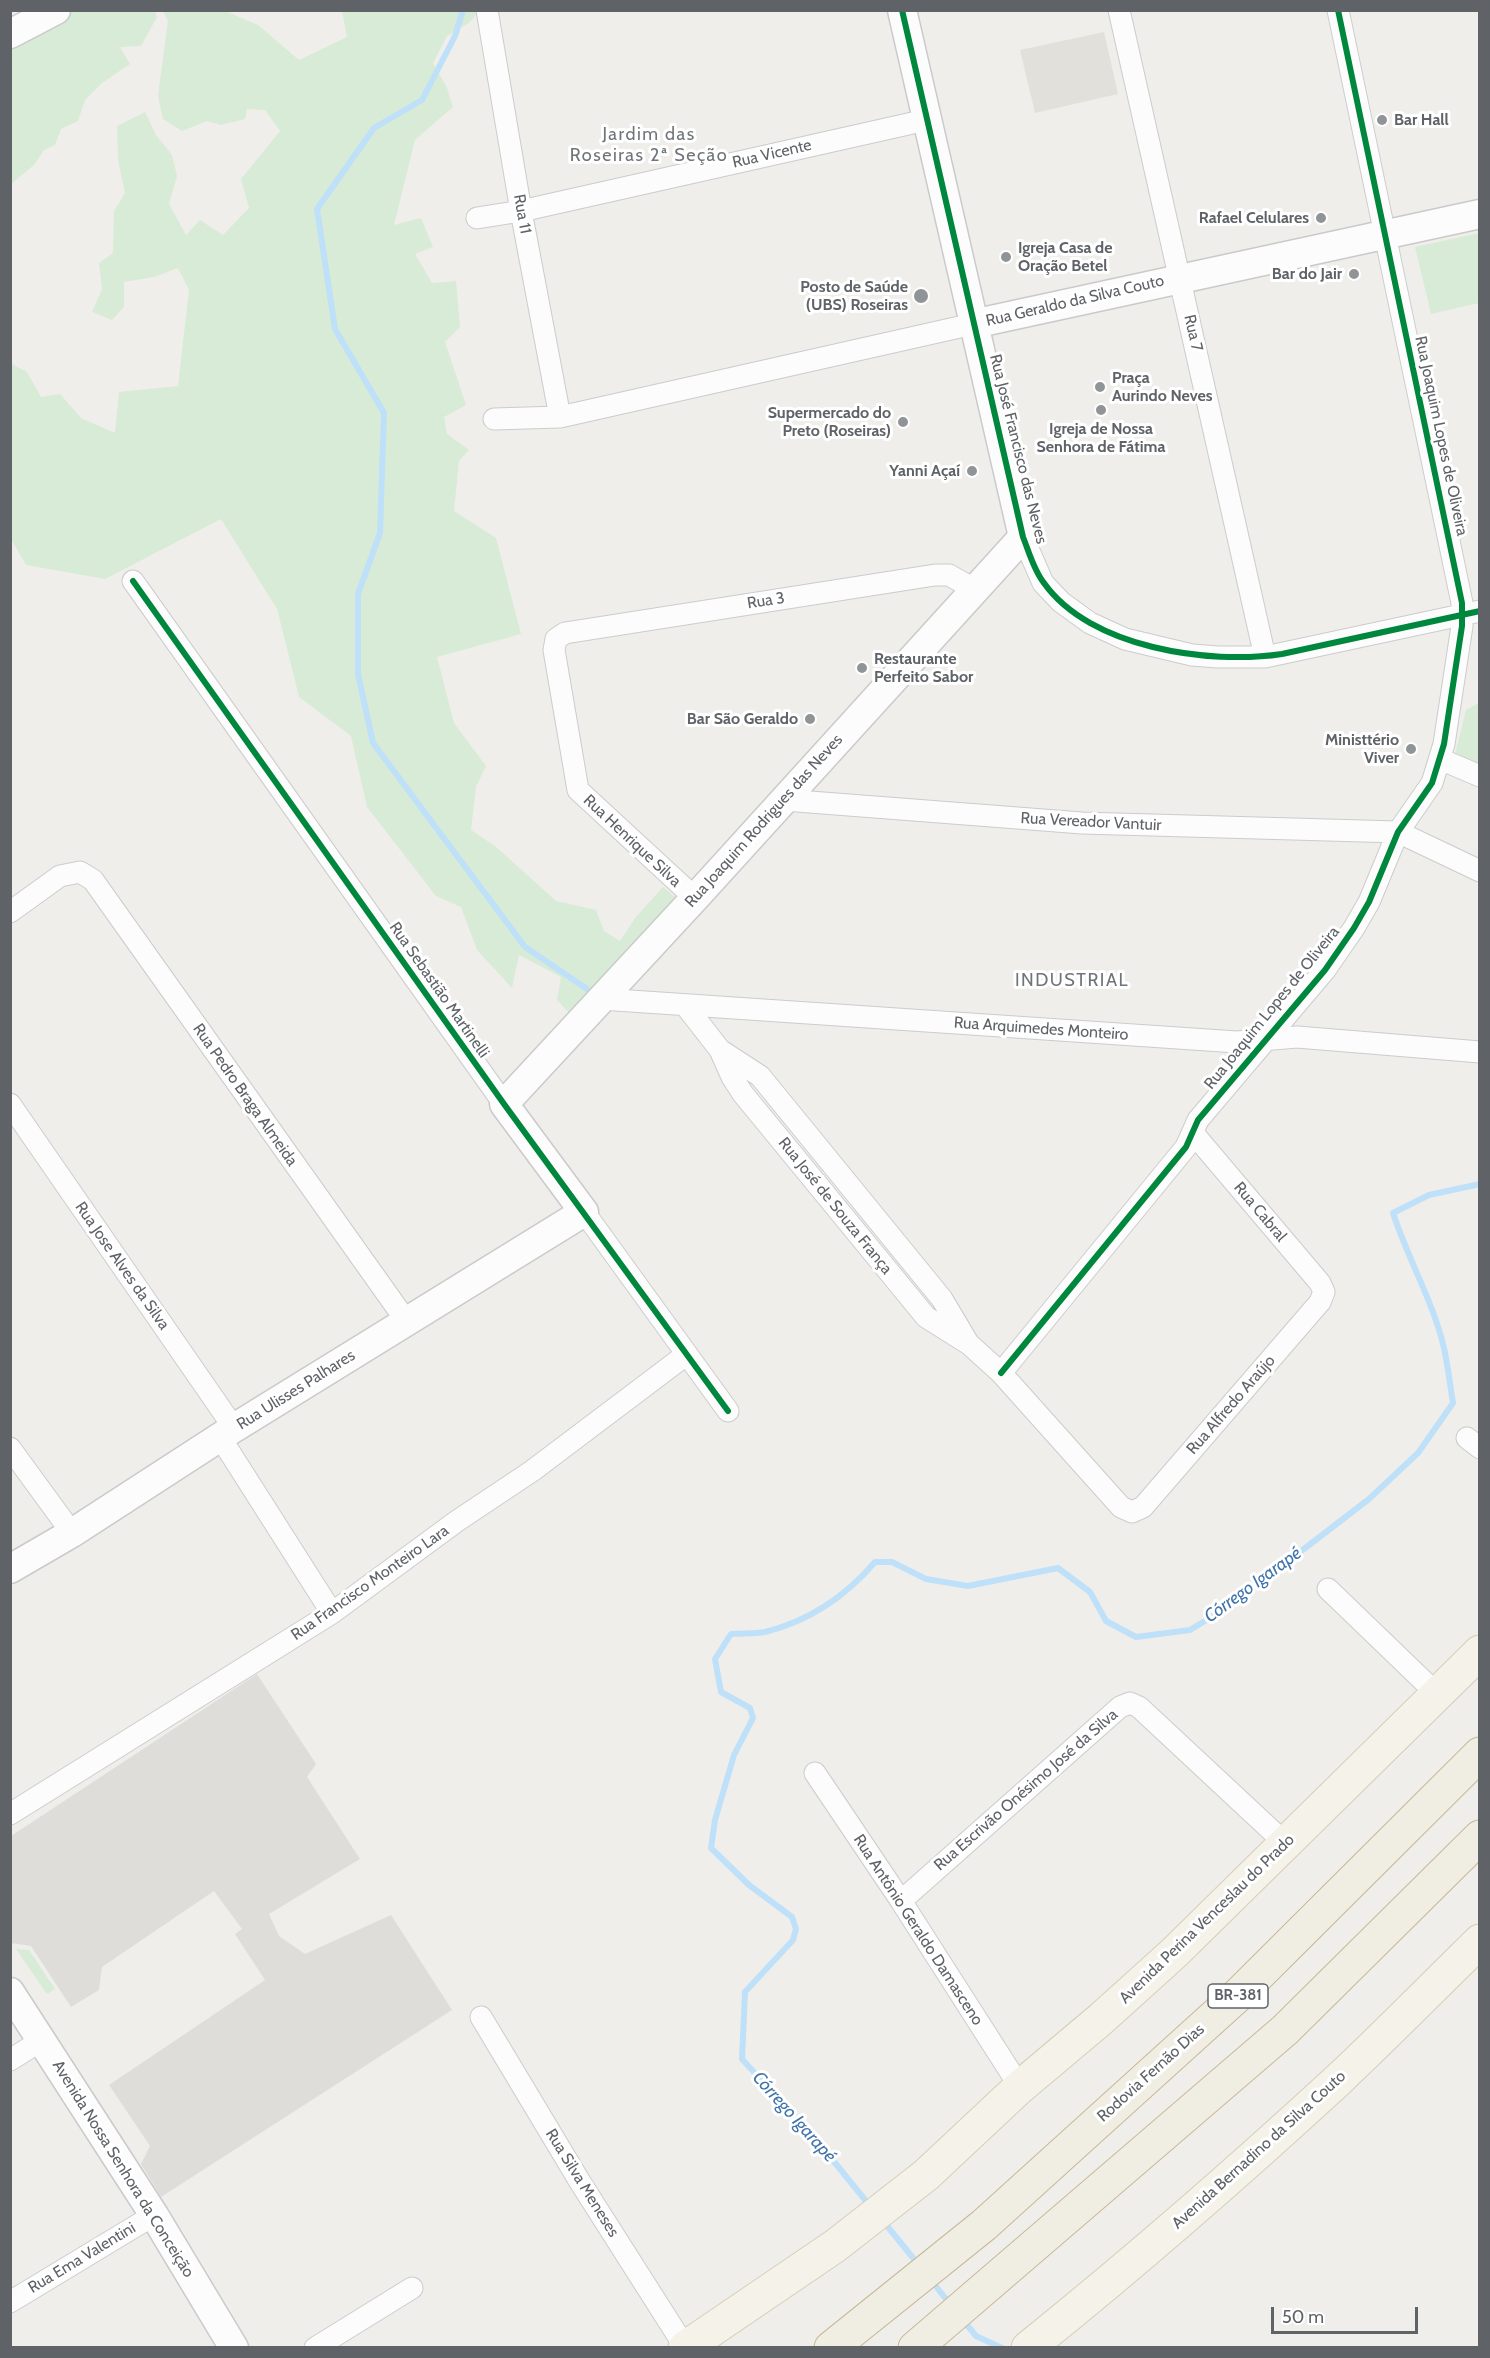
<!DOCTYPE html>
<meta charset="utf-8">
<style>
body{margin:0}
#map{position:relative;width:1490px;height:2358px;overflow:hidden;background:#efeeea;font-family:Cabin,sans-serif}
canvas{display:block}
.frame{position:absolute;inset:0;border:12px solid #5f6368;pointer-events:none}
.scale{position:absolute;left:1271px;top:2307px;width:147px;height:27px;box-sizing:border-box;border:3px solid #5f6368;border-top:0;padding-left:8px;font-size:18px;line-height:21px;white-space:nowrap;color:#5f6368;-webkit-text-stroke:4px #fff;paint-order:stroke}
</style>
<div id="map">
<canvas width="1490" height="2358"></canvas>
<div class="frame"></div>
<div class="scale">50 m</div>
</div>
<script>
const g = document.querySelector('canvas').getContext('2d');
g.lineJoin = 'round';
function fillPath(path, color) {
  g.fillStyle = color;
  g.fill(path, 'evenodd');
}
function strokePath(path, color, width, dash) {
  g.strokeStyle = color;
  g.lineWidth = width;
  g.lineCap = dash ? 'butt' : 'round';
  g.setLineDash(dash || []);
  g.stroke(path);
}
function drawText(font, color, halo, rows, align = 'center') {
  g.font = font + ' Cabin,sans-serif';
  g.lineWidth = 6;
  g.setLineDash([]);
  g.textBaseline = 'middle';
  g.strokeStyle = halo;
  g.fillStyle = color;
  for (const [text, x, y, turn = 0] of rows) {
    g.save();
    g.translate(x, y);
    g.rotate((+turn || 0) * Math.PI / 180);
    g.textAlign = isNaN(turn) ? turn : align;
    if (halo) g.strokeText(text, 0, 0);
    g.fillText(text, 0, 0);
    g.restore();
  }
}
const industrial = new Path2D(`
 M257 1674 316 1764 307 1777 360 1859 269 1914 279 1936 305 1954 391 1915 452 2010 161 2197 141 2164 150 2146 109 2085 265 1980 235 1934 242 1929 214 1891 102 1967 99 1990 71 2007 31 1946 11 1943V1836Z`);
const education = new Path2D(`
 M1104 32 1118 94 1035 113 1020 50Z`);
const green = new Path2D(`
 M74 11H155L157 17 141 46 120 47 130 64 102 83 85 100 78 121 61 129 55 145 44 150 34 165 11 184V43Z
 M163 11H225L258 25 299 60 347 37 342 11H479L469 23 447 36 433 63 447 88 453 107 415 140 394 225 421 218 433 247 415 254 432 283 456 281 460 327 445 342 466 405 444 417 447 434 469 450 459 461 454 511 496 538 521 634 437 657 454 723 486 766 476 787 471 830 495 846 556 901 596 910 604 931 620 941 635 918 663 887 681 902 575 1019 557 1000 561 977 519 955 512 988 477 950 461 907 436 896 367 807 351 736 299 697 277 609 221 519 105 579 26 565 11 539 10 363 27 372 41 397 60 394 81 418 115 433 119 392 178 386 189 290 178 268 154 277 124 282V307L112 320 92 312 102 289 99 263 113 253 114 211 125 193 118 160 117 126 145 112 156 135 172 155 177 176 169 204 186 235 200 220 223 235 249 208 241 179 280 131 265 110 247 109 245 119 221 125 207 121 182 131 163 119 158 96 168 21Z
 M1479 233V303L1431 314 1415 247Z
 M1479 703V767L1454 758 1466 710Z
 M16 1949 29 1950 55 1989 47 1994Z`);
const stream = new Path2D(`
 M463 10 455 36 422 100 374 128 317 209 335 329 384 413 380 533 358 594V674L373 743 525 947 587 989
 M870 2206 823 2148 742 2059 745 1992 793 1940 796 1929 792 1917 749 1885 711 1848 715 1820 734 1755 753 1718 750 1708 721 1692 715 1659 731 1634C742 1633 754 1634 765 1632 809 1621 846 1596 875 1562H892L926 1579 968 1586 1058 1568 1090 1592 1106 1621 1136 1637 1190 1630 1231 1605 1369 1499 1418 1453 1453 1403C1450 1385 1448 1366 1444 1348 1433 1301 1408 1259 1393 1213L1429 1195 1480 1184
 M883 2221 918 2264
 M930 2279 950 2304
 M962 2319 976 2336 1002 2348`);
const street = new Path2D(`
 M487 10 521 211 560 417
 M1119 10 1265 657
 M477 218 521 211 926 120
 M494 419 560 417 973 324
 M1023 537 1043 583 1061 602 1090 623 1125 639 1192 655 1218 657H1265L1480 611
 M133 581 504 1104
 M1440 759 1480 776
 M784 800 1082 823 1398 832 1480 871
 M695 898 578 790 554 650 556 639 565 633 935 575H949L974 589
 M10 912 60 876 80 872 93 880 407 1322
 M601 999 1237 1042 1297 1037 1480 1052
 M685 1005 720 1050 732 1077 743 1094 926 1317 969 1344 1001 1373 1121 1507 1132 1512 1143 1507 1320 1302 1324 1292 1320 1283 1193 1133
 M720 1050 760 1076 942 1299 967 1341
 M10 1104 234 1428
 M584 1212 728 1411
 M1001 1373 1186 1147 1198 1120 1325 970 1354 928 1369 902 1398 832 1432 783 1444 744 1462 626V603L1338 10
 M220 1437 332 1613
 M1467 1438 1480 1448
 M10 1448 72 1533
 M1328 1589 1438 1695
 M815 1773 901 1901 1020 2087
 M10 1814 332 1613 457 1521 532 1471 687 1354
 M901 1901 1120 1707 1130 1703 1139 1707 1286 1844
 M481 2017 580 2182 685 2347
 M10 2060 42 2040
 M10 2302 154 2215
 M315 2348 412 2288`);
const secondary = new Path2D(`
 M10 34 56 10
 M973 324 1480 214
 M10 1569 72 1533 234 1428 584 1212 504 1104 695 898 1023 537 902 10
 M10 1992 154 2215 234 2348`);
const primary = new Path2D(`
 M685 2348 835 2246 926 2175 1020 2087 1102 2018 1174 1953 1480 1652
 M1028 2348C1135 2262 1237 2173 1337 2081 1386 2035 1432 1988 1480 1941`);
const highway = new Path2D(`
 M831 2348 984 2225 1237 1996 1480 1754
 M915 2348 1285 2030 1480 1837`);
const cycleway = new Path2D(`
 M902 10 1023 537C1029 552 1034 571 1044 583 1090 648 1209 665 1282 654L1480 611
 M133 581 504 1104 728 1411
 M1001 1373 1186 1147 1198 1120 1325 970 1354 928 1369 902 1398 832 1432 783 1444 744 1462 626V603L1338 10`);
const markers = [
 [1382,120,6,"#919496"],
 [1321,218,6,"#919496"],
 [1006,257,6,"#919496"],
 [1354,274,6,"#919496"],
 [921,296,8,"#919496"],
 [1100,387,6,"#919496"],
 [1101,410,6,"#919496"],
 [903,422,6,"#919496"],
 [972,471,6,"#919496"],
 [862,668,6,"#919496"],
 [810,719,6,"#919496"],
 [1411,749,6,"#919496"]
];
const shields = [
 [1238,1996,60]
];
const shieldNames = [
 ["BR-381",1238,1996]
];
const poiNames = [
 ["Bar Hall",1394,120,"left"],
 ["Rafael Celulares",1309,218],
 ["Igreja Casa de",1018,248,"left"],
 ["Oração Betel",1018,266,"left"],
 ["Bar do Jair",1342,274],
 ["Posto de Saúde",908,287],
 ["(UBS) Roseiras",908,305],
 ["Praça",1112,378,"left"],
 ["Aurindo Neves",1112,396,"left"],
 ["Supermercado do",891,413],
 ["Preto (Roseiras)",891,431],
 ["Igreja de Nossa",1101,429,"center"],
 ["Senhora de Fátima",1101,447,"center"],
 ["Yanni Açaí",960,471],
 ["Restaurante",874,659,"left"],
 ["Perfeito Sabor",874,677,"left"],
 ["Bar São Geraldo",798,719],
 ["Ministtério",1399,740],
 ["Viver",1399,758]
];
const streetNames = [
 ["Rua Vicente",772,154,-13],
 ["Rua 11",522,214,80],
 ["Rua Geraldo da Silva Couto",1075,301,-13],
 ["Rua 7",1193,333,77],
 ["Rua Joaquim Lopes de Oliveira",1441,436,78],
 ["Rua José Francisco das Neves",1018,449,76],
 ["Rua 3",766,601,-9],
 ["Rua Joaquim Rodrigues das Neves",764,821,-48],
 ["Rua Vereador Vantuir",1091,822,3],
 ["Rua Henrique Silva",632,841,43],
 ["Rua Sebastião Martinelli",439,990,55],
 ["Rua Joaquim Lopes de Oliveira",1272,1008,-51],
 ["Rua Arquimedes Monteiro",1041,1029,4],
 ["Rua Pedro Braga Almeida",245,1095,55],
 ["Rua José de Souza França",835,1206,51],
 ["Rua Cabral",1260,1212,50],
 ["Rua Jose Alves da Silva",122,1266,55],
 ["Rua Ulisses Palhares",296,1390,-32],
 ["Rua Alfredo Araújo",1231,1405,-49],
 ["Rua Francisco Monteiro Lara",370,1583,-35],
 ["Rua Escrivão Onésimo José da Silva",1026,1790,-41],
 ["Avenida Perina Venceslau do Prado",1207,1919,-44],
 ["Rua Antônio Geraldo Damasceno",918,1930,57],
 ["Rodovia Fernão Dias",1151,2073,-42],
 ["Avenida Bernadino da Silva Couto",1259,2150,-42],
 ["Avenida Nossa Senhora da Conceição",123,2169,58],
 ["Rua Silva Meneses",582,2183,58],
 ["Rua Ema Valentini",82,2258,-31]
];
const neighbourhoodNames = [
 ["Jardim das",649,135],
 ["Roseiras 2ª Seção",649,156],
 ["INDUSTRIAL",1072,981]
];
const waterNames = [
 ["Córrego Igarapé",1253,1585,-36],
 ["Córrego Igarapé",794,2117,48]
];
fillPath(industrial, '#dfddda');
fillPath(education, '#e2e0da');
fillPath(green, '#d8ebd6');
strokePath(stream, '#bfe0f9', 6);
strokePath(street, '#cbcccc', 23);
strokePath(secondary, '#cacacb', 31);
strokePath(primary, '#d7ceb8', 35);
strokePath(highway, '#c8b996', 35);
strokePath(street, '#fdfcfc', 21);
strokePath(secondary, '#fdfcfc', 28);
strokePath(primary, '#f4f2e9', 33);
strokePath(highway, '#f0ede3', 33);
strokePath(cycleway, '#00873e', 6);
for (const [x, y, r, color] of markers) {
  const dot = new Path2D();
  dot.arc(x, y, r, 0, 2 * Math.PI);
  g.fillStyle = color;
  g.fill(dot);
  strokePath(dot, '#fff', 2);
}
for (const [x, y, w] of shields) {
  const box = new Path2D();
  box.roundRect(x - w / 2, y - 12, w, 24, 4.5);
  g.fillStyle = '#fff';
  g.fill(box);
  strokePath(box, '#5f6368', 1.5);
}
drawText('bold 15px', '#5f6368', null, shieldNames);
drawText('bold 16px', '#5f6368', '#fff', poiNames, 'right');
drawText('16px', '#5f6368', '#fff', streetNames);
g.letterSpacing = '1.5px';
drawText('18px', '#70757a', '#fff', neighbourhoodNames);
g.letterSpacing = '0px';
drawText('italic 18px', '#4174aa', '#fff', waterNames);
</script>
